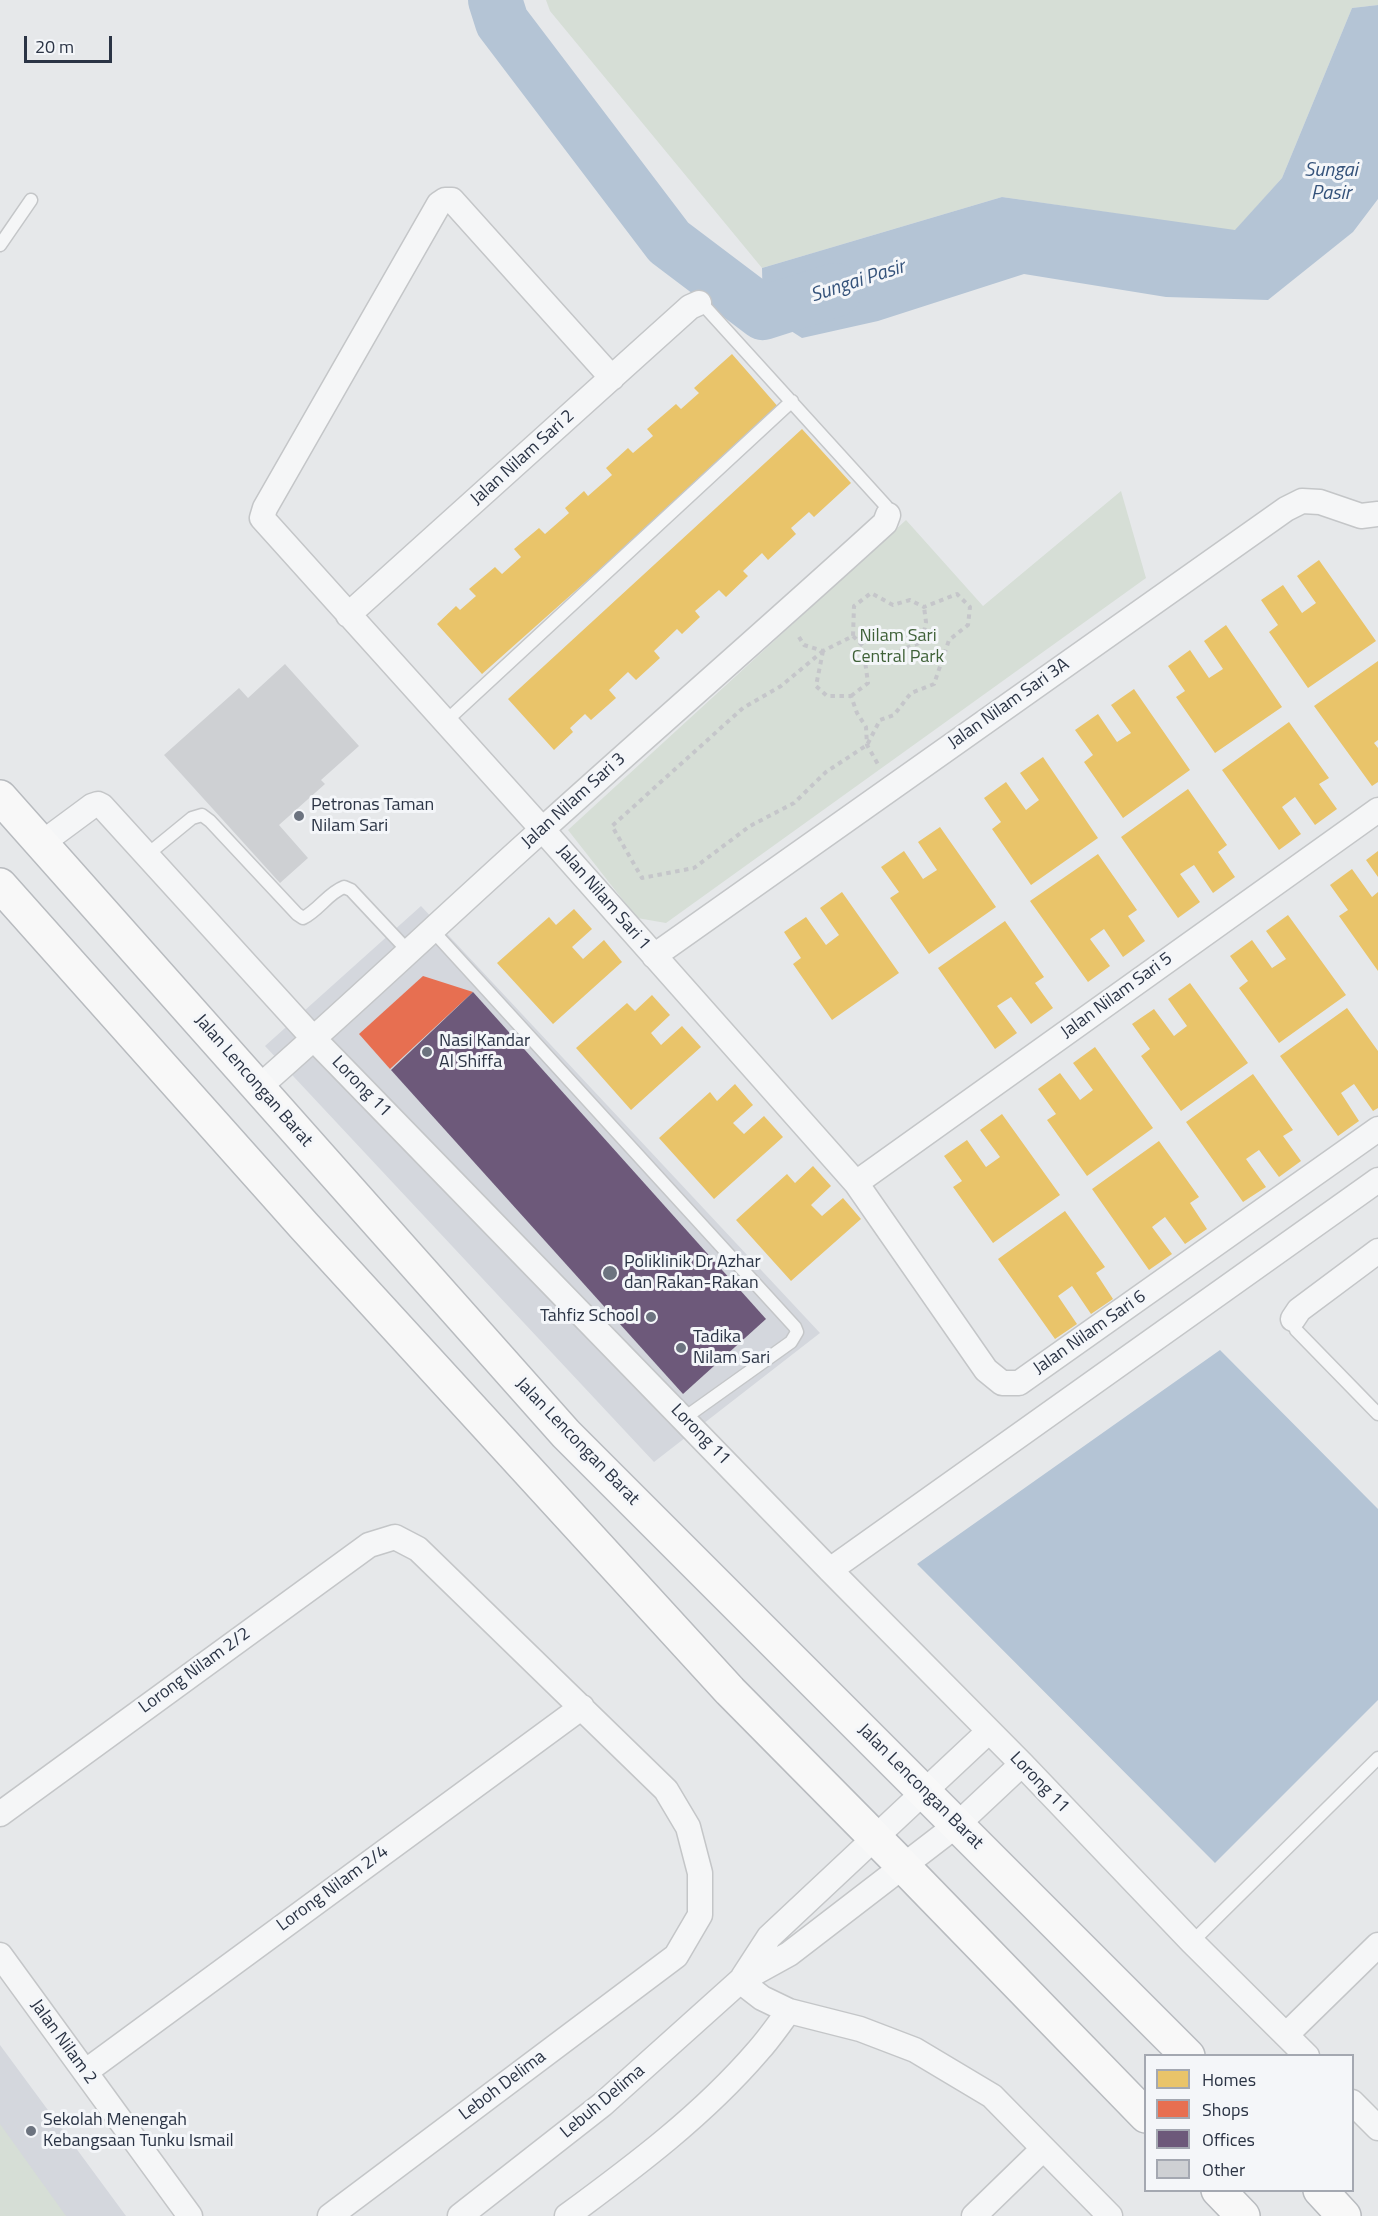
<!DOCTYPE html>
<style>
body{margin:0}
#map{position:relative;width:1378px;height:2216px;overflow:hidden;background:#e6e8ea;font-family:"Titillium Web",sans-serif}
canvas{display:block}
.legend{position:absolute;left:1144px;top:2054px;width:210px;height:138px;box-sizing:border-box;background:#f4f6f9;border:2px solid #a4a8b1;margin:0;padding:8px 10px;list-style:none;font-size:18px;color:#2b3445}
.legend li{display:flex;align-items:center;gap:12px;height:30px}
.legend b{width:30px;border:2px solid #a4a8b1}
.scale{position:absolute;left:24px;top:36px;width:88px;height:27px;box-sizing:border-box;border:3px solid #2b3445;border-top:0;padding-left:8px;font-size:18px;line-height:21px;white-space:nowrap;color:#2b3445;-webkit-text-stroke:4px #f4f6f9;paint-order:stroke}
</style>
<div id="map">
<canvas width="1378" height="2216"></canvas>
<ul class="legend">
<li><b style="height:16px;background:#e9c46a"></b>Homes</li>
<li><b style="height:16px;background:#e76f51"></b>Shops</li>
<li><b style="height:16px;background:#6d597a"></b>Offices</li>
<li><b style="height:16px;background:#ced0d3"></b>Other</li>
</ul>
<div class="scale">20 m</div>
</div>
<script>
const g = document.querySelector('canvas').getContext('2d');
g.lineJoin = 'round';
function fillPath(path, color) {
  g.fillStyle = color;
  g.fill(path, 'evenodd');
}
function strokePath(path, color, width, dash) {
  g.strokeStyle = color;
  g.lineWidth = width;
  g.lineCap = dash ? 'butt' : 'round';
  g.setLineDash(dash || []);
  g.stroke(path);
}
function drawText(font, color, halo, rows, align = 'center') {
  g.font = font + ' "Titillium Web",sans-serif';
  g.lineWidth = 6;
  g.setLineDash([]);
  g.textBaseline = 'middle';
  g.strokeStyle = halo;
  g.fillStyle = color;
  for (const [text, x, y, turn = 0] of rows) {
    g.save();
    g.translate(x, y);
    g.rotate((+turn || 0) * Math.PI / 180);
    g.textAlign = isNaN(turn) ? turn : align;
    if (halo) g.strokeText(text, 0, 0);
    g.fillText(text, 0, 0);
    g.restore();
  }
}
const built = new Path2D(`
 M421 906 820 1333 654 1462 265 1046Z
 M0 2045 126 2216H0Z`);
const green = new Path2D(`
 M546 0H1378V5L1352 8 1282 178 1235 231 1002 197 762 268 550 11Z
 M1121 491 1146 578 666 923 637 918 568 830 906 520 983 606Z
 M0 2124 66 2216H0Z`);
const water = new Path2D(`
 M1378 5V199L1353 232 1268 300 1166 297 1024 274 878 321 802 338 763 313 762 268 1002 197 1235 230 1282 178 1352 8Z
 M1220 1350 1378 1509V1700L1215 1863 917 1564Z`);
const homes = new Path2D(`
 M732 354 780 409 482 674 437 624 456 606 460 610 476 596 469 589 495 567 502 574 521 557 514 549 539 528 545 534 569 513 565 508 584 491 588 496 612 475 606 468 628 448 633 453 653 436 647 429 676 404 681 409 699 393 694 388Z
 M802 429 851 483 814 517 809 512 791 528 796 534 768 560 762 553 743 571 748 576 726 597 719 590 695 611 700 617 682 634 677 629 654 651 660 658 636 680 628 672 609 690 616 698 591 720 585 714 570 728 573 732 554 750 508 699Z
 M1319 560 1376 641 1308 688 1269 632 1278 625 1261 600 1283 585 1302 613 1316 603 1297 576Z
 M1226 625 1282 707 1215 753 1176 697 1185 691 1168 666 1190 650 1209 678 1223 669 1204 641Z
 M1378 661V740L1374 743 1378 748V782L1372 786 1314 706Z
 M1134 689 1190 770 1123 818 1084 762 1093 755 1075 730 1098 714 1117 742 1131 733 1111 705Z
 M1289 722 1329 778 1319 784 1337 809 1315 825 1295 797 1282 807 1301 834 1279 850 1222 770Z
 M1043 757 1098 838 1031 885 992 829 1001 822 984 798 1006 782 1026 810 1039 800 1020 773Z
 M1188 789 1227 845 1218 852 1235 877 1213 893 1194 865 1180 874 1200 902 1178 918 1121 837Z
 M940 827 996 907 929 954 890 898 899 892 881 867 904 851 923 879 937 870 918 842Z
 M1378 851V877L1366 860Z
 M1098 854 1137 910 1128 916 1145 941 1123 957 1104 929 1090 939 1110 966 1088 982 1030 901Z
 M1352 869 1372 897 1378 892V971L1339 916 1348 910 1330 885Z
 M842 892 899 973 832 1020 793 964 801 958 784 932 806 917 826 945 839 935 820 908Z
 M574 909 592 929 572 947 583 959 604 940 622 962 553 1024 497 963 549 917 556 925Z
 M1288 915 1346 995 1279 1043 1239 988 1248 981 1230 956 1252 940 1272 968 1286 959 1266 931Z
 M1005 921 1044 977 1035 983 1053 1008 1031 1024 1011 997 997 1006 1017 1033 995 1049 938 968Z
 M1190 983 1248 1063 1181 1111 1141 1056 1150 1049 1132 1024 1154 1009 1174 1036 1187 1026 1168 999Z
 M652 995 670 1015 651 1033 661 1045 682 1026 701 1047 631 1110 576 1048 627 1003 635 1011Z
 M1347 1008 1378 1051V1108L1373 1111 1354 1084 1341 1093 1359 1121 1338 1136 1280 1056Z
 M1095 1047 1153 1128 1087 1176 1047 1120 1056 1114 1038 1089 1060 1073 1080 1100 1093 1090 1073 1063Z
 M1253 1074 1293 1130 1283 1136 1301 1161 1279 1177 1259 1150 1246 1159 1266 1187 1243 1202 1186 1122Z
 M735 1084 753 1105 733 1123 744 1134 764 1116 783 1137 714 1199 659 1138 710 1092 717 1101Z
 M1002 1114 1060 1195 993 1243 953 1187 962 1181 944 1156 967 1140 986 1167 1000 1157 980 1130Z
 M1159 1141 1199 1197 1190 1203 1207 1229 1185 1244 1165 1217 1152 1227 1172 1254 1149 1270 1092 1189Z
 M813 1166 831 1186 811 1205 822 1216 843 1198 861 1219 791 1281 736 1220 787 1174 795 1183Z
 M1065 1211 1105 1267 1096 1273 1113 1299 1091 1314 1072 1286 1058 1296 1077 1324 1055 1339 998 1259Z`);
const shops = new Path2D(`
 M423 976 473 992 390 1069 359 1034Z`);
const offices = new Path2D(`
 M473 992 766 1319 683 1394 391 1070Z`);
const river = new Path2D(`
 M495 0 502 22 669 242 763 313 835 290`);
const building = new Path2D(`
 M285 664 359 746 321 780 325 784 279 825 308 858 280 883 164 755 239 688 248 698Z`);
const path = new Path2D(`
 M853 636 863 646 865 661
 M799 637 804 645 823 651 853 636 854 606 871 593 893 605 910 600 924 607 957 594 970 607 968 625 949 640 934 684 911 693 894 715 880 720 867 745 826 772 794 803 750 826 694 868 642 878 612 826 743 708 781 686 823 651
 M823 651 816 686 827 696H851L857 713 866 727 867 745 879 766
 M851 696 868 683 865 661H891L903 649 922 642 926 622 924 607`);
const lane = new Path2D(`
 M0 245 31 200
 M699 303 707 309 886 506 888 515
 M445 722 792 401
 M148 854 192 818 202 815 210 821 297 914 303 918C319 910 328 893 344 887L351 890 410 953
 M433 931 795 1327 797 1332 791 1342 683 1419
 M1293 1319 1296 1330 1378 1414
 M1192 1942 1378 1758`);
const street = new Path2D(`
 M612 378 452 200H445L439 204 265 508 262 518 542 829 856 1183 986 1370 1002 1383H1019L1378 1129
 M348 615 690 307 699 303
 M42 843 92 806 98 804 102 806 314 1039 830 1570 1022 1764 1192 1942 1307 2056
 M654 956 1286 509 1302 501 1320 502 1361 516 1378 514
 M259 1087C356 1002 448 914 544 828 657 726 772 626 885 523L888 515
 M856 1183 1378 810
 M1293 1319 1299 1310 1378 1251
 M830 1570 1378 1180
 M0 1814 369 1545 395 1537 418 1549 666 1790 688 1827 700 1873V1915L676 1956 330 2216
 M0 1955 190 2216
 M743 1977 769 1937 989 1731
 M740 1981 762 1998 789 2011 860 2029 915 2050 992 2096 1110 2216
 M1286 2035 1378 1945
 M85 2072 582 1707
 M1352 2102 1378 2128
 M460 2216 603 2104 740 1981 789 1954 958 1824 1022 1764
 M567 2216C635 2166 703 2115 758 2051 769 2039 779 2024 789 2011
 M974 2216 1043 2149`);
const highway = new Path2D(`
 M0 797 566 1434 1188 2056
 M0 885 305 1227 730 1691 903 1866 1146 2116
 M1218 2190 1243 2216
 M1320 2190 1344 2216`);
const markers = [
 [299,816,6,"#6c737f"],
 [427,1052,6,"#6c737f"],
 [610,1273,8,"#6c737f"],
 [651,1317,6,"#6c737f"],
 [681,1348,6,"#6c737f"],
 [31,2131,6,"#6c737f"]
];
const streetNames = [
 ["Jalan Nilam Sari 2",523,458,-42],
 ["Jalan Nilam Sari 3A",1009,704,-35],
 ["Jalan Nilam Sari 3",574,801,-42],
 ["Jalan Nilam Sari 1",603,898,49],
 ["Jalan Nilam Sari 5",1117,996,-36],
 ["Jalan Lencongan Barat",253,1081,49],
 ["Lorong 11",361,1087,46],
 ["Jalan Nilam Sari 6",1090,1333,-35],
 ["Lorong 11",700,1435,46],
 ["Jalan Lencongan Barat",577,1442,46],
 ["Lorong Nilam 2/2",195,1671,-36],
 ["Lorong 11",1039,1783,46],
 ["Jalan Lencongan Barat",920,1787,45],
 ["Lorong Nilam 2/4",333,1889,-36],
 ["Jalan Nilam 2",63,2042,54],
 ["Leboh Delima",503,2086,-37],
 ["Lebuh Delima",603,2102,-40]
];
const parkNames = [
 ["Nilam Sari",898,637],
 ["Central Park",898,658]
];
const poiNames = [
 ["Petronas Taman",311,806],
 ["Nilam Sari",311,827],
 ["Nasi Kandar",439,1042],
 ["Al Shiffa",439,1063],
 ["Poliklinik Dr Azhar",624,1263],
 ["dan Rakan-Rakan",624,1284],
 ["Tahfiz School",639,1317,"right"],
 ["Tadika",693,1338],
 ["Nilam Sari",693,1359],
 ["Sekolah Menengah",43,2121],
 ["Kebangsaan Tunku Ismail",43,2142]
];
const waterNames = [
 ["Sungai",1331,171],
 ["Pasir",1331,194],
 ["Sungai Pasir",858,282,-18]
];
fillPath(built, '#d4d7dd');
fillPath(green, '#d6ded6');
fillPath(water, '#b4c4d5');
fillPath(homes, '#e9c46a');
fillPath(shops, '#e76f51');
fillPath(offices, '#6d597a');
strokePath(river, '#b4c4d5', 54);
fillPath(building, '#ced0d3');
strokePath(lane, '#c4c6c8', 15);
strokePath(street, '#c4c6c8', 27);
strokePath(highway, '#b8bbbf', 36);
strokePath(path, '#c5c6ca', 4, [4.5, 4.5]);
strokePath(lane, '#f5f6f7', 12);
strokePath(street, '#f5f6f7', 24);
strokePath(highway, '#f8f8f8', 33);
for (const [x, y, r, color] of markers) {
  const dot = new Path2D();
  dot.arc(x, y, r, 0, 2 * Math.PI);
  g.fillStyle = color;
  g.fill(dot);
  strokePath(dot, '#f4f6f9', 2);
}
drawText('18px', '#2b3445', '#f4f6f9', streetNames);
drawText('18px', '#3f6138', '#f4f6f9', parkNames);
drawText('18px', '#2b3445', '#f4f6f9', poiNames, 'left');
drawText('italic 20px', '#34527a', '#f4f6f9', waterNames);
</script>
